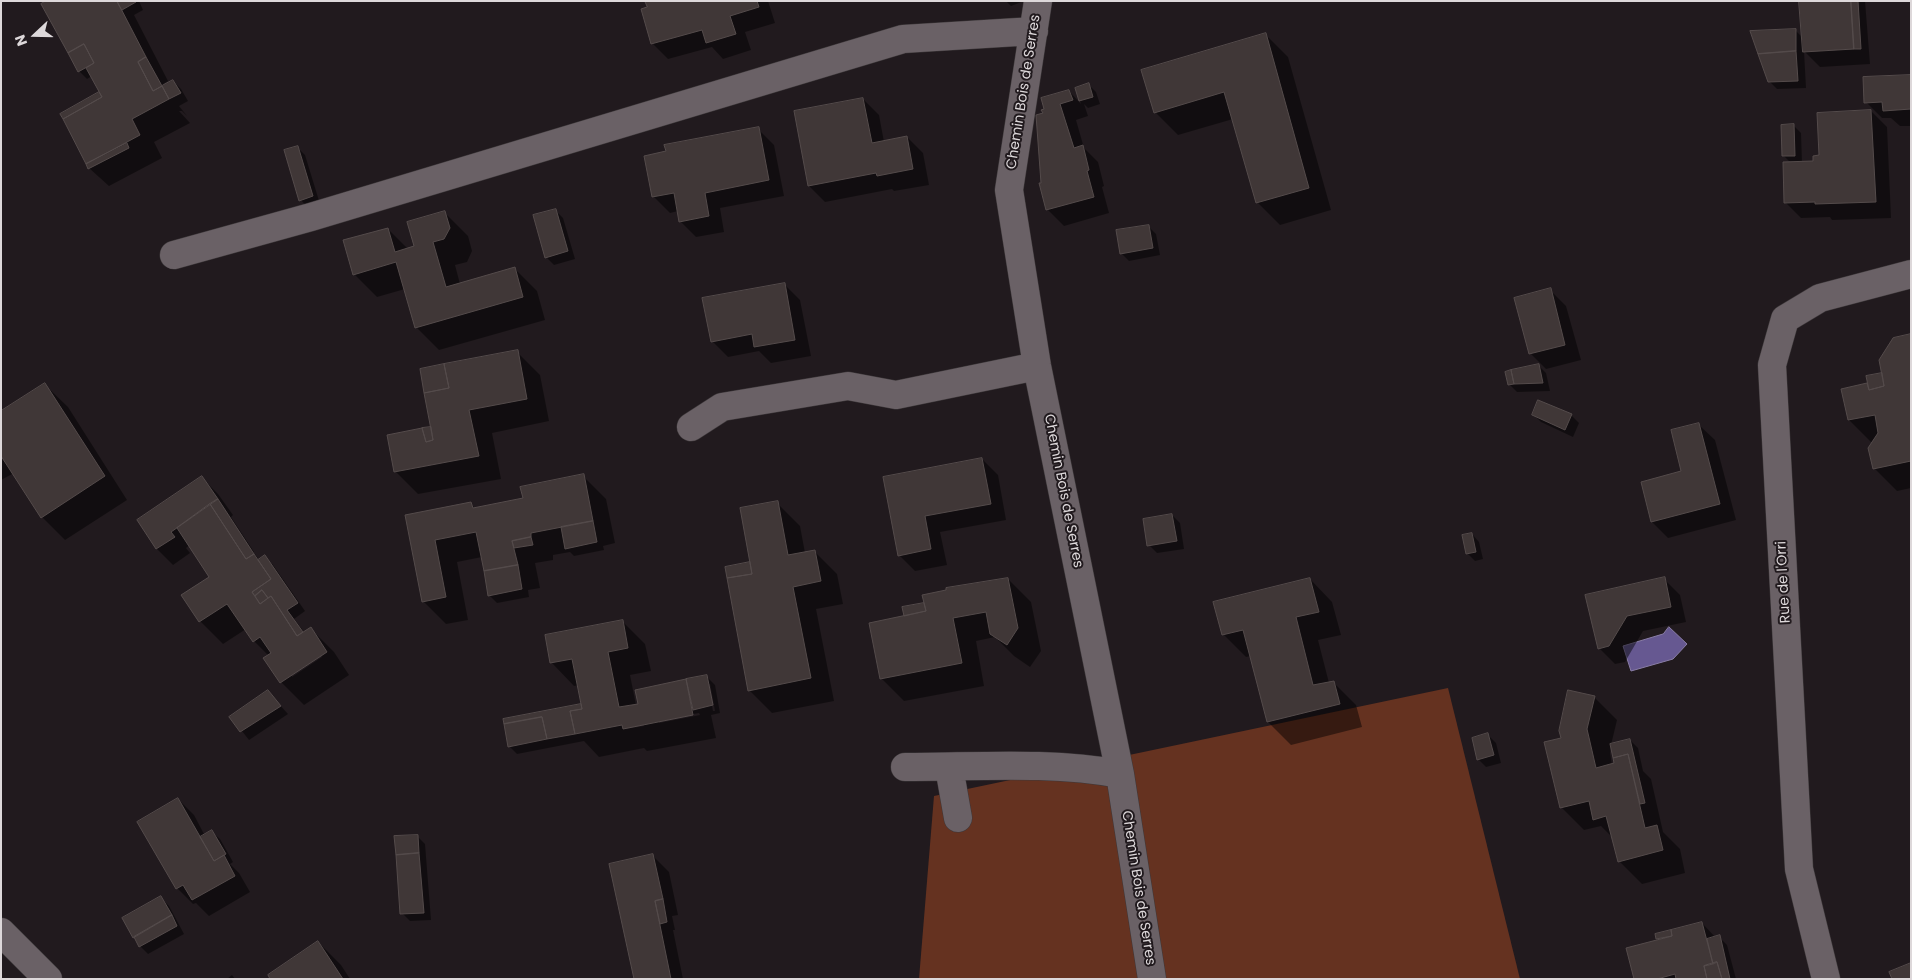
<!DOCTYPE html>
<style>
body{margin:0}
#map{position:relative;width:1912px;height:980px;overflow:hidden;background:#211a1e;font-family:Poppins,sans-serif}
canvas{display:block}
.frame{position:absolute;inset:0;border:2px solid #ddd8da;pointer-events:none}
.north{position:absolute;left:10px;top:10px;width:50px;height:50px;-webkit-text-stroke:4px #211a1e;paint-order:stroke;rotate:249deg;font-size:14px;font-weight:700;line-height:20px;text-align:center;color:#ddd8da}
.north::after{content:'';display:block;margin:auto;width:18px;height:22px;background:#ddd8da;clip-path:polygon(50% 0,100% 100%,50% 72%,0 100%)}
</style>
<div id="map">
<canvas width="1912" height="980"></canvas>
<div class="frame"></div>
<div class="north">N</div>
</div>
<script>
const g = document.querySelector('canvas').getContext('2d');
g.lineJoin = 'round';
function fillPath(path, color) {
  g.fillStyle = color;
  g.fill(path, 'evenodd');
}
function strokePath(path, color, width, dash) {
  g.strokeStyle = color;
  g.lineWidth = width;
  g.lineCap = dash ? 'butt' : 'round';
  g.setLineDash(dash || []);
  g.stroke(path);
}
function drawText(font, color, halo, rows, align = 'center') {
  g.font = font + ' Poppins,sans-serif';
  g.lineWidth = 4;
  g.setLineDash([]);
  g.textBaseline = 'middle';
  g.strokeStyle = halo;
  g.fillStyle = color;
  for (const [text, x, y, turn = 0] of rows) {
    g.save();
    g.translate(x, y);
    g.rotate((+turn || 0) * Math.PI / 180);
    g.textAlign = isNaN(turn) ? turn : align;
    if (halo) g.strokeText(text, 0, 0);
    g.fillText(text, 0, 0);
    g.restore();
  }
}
const green = new Path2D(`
 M1448 688 1520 979H919L934 796Z`);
const water = new Path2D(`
 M1669 627 1687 644 1673 659 1631 671 1623 646 1663 634Z`);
const shadow = new Path2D(`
 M48 1H139L143 10 134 15 168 81 163 84 164 86 173 81 181 89 188 101 179 106 187 116 182 111H179L190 123 154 142 162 158 109 186 89 168 62 115 101 93 92 76 87 79 79 71Z
 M647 1H768L775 23 745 32 751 50 723 59 712 47 668 59 652 43Z
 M1006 1H1024L1011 6Z
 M1801 1H1865L1870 64 1820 67 1804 51 1806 88 1777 89 1769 81 1795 30 1803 38Z
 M1265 34 1288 57 1331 210 1280 225 1257 202 1233 119 1178 135 1155 112Z
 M1911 76V126H1900L1891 118H1882L1866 102Z
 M1088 84 1096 92 1100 104 1088 108 1084 104 1088 116 1076 120 1084 148 1098 162 1104 186 1102 187 1109 213 1064 226 1048 210 1041 184H1042L1044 114 1069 91 1081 104 1076 88Z
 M863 99 879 115 884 142 907 137 923 153 929 185 894 191 892 189 825 202 809 186Z
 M1871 111 1887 127 1891 218 1832 220 1830 217 1801 218 1785 202 1791 163 1784 156 1793 125 1801 133 1802 163 1815 162Z
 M758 129 774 145 784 196 720 208 724 232 696 237 680 221 678 211 670 213 654 197Z
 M297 147 305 155 320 204 308 208 301 200Z
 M555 210 563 218 575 259 554 265 546 257Z
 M445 213 468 236 472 251 467 262 455 265 460 284 514 268 537 291 545 320 439 350 416 327 405 289 377 297 354 274 388 229 408 249 415 247Z
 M1148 226 1156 234 1160 255 1129 261 1121 253Z
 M784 284 800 300 811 356 771 363 759 351 728 357 712 341Z
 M1550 290 1566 306 1581 360 1546 369 1530 353Z
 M1911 335V488L1897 491 1874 468 1873 444 1849 420 1867 384 1870 387 1883 374Z
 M517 352 540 375 549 421 492 433 501 479 418 494 395 471 432 428Z
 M1538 365 1546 373 1550 391 1517 392 1509 384Z
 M45 385 68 407 127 500 65 540 42 517 14 473 1 480V413Z
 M1533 414 1571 415 1579 423 1573 437 1541 422Z
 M1699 425 1715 440 1736 520 1668 538 1652 522 1683 472Z
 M982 459 998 475 1006 520 940 532 947 565 915 571 899 555 884 478Z
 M583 476 606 499 615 543 603 546 604 550 574 556 570 552 553 555V560L535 563 540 588 528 590 529 597 497 603 489 595 482 557 457 562 468 620 446 624 423 601 407 516 471 504 476 509 524 499Z
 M202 478 218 494 233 515 231 517 254 552 251 555V558L255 554 259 560 265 557 273 565 305 611 294 619 305 633 311 629 334 652 349 675 304 705 281 682 269 656 254 641 246 629 223 644 200 621 211 577 190 545 186 548 190 553 173 565 157 549 139 520ZM321 655 322 657 292 677V674Z
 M777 503 800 526 805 553 814 551 837 574 843 604 816 609 834 701 772 713 749 690V564Z
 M1172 515 1180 523 1184 549 1157 553 1149 545Z
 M1472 534 1479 542 1483 559 1475 561 1467 553Z
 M1008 579 1031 602 1041 651 1030 667 1014 656 995 637 976 641 984 686 904 701 881 678 907 616 926 604Z
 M1310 579 1332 602 1341 635 1318 640 1329 683 1333 682 1356 705 1362 727 1291 745 1268 722 1251 656 1246 657 1223 634Z
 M1664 579 1680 595 1686 622 1643 631 1625 662 1615 664 1599 648 1587 596Z
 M622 621 645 644 651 671 630 675 636 705H639L637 691 707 677 715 685 720 713 711 715 716 738 647 751 644 748 599 757 584 741 517 754 509 746 581 706 583 708 579 685 574 686 552 663 546 636ZM708 684H710L715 711H713ZM699 713 700 715 659 723V720ZM644 723V726L625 729 623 727Z
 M268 692 288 714 249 740 231 717Z
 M1594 697 1617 720 1611 745 1630 740 1638 748 1643 771 1651 779 1663 832 1680 849 1685 873 1642 884 1619 861 1613 838 1601 826 1584 830 1561 807ZM1611 745 1616 764 1612 765 1610 753Z
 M1488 735 1496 743 1501 763 1486 767 1478 759Z
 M178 799 194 815 205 836 212 832 220 839 233 862 230 864 239 873 250 892 209 916 196 903 193 904 177 888 139 822Z
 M417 836 425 844 431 920 410 921 402 913Z
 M653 856 669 872 678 915 672 916 675 930H673L683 979H635Z
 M161 898 169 906 184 934 148 954 140 946Z
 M1702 923 1716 938 1719 937 1727 945 1736 979H1635L1659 941 1657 935Z
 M318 942 341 965 350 979H272Z
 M232 975 235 979H227Z`);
const building = new Path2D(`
 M46 1H117L146 57 138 62 153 91 162 86 169 99 132 119 140 135 86 164 63 119 102 97 86 68 94 63 84 44 68 53 41 4Z
 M117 1H136V2L122 10Z
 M645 1H757L759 7 730 16 736 34 706 43 702 30 651 44 641 9 647 7Z
 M1799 1H1851L1854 49 1803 52Z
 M1851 1H1858L1861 49H1854Z
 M1796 29V51L1758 54 1750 31Z
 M1266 33 1309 188 1256 203 1224 92 1154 113 1141 70Z
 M84 44 94 63 78 72 68 53Z
 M1796 51 1798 81 1768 82 1758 54Z
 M146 57 162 86 153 91 138 62Z
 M1911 75V109L1883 111 1882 102 1864 103 1863 77Z
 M173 80 181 93 169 99 162 86Z
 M1089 83 1093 97 1079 101 1075 88Z
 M1069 90 1073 100 1060 104 1074 148 1083 145 1089 170 1087 171 1094 197 1046 210 1039 183H1041L1036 115 1043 113 1041 110 1044 109 1041 98Z
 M99 92 102 97 63 119 60 114Z
 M863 98 872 143 907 136 913 169 877 176 876 173 808 186 794 111Z
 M1871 110 1876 202 1815 204V202L1784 203 1783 162 1813 161V156L1819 155 1817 113Z
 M1794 124 1795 156H1782L1781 125Z
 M759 127 769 180 705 193 709 216 679 222 674 193 652 197 644 156 666 151 664 145Z
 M127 143 129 148 88 169 86 164Z
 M298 146 313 196 299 201 284 150Z
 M556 209 568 251 545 258 533 215Z
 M445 211 450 228 444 239 433 242 446 287 515 267 523 297 415 328 396 262 353 275 343 240 388 228 395 252 414 246 407 222Z
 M1149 225 1153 248 1120 254 1116 230Z
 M785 283 795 340 754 347 752 334 711 342 702 298Z
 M1551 288 1565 345 1529 354 1514 298Z
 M1911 334V461L1873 469 1868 448 1878 433 1875 415 1848 420 1841 389 1867 383 1869 390 1884 386 1879 360 1893 338Z
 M518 350 527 399 469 410 479 456 394 472 387 435 422 428 426 442 433 440 424 393 449 388 444 364Z
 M444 364 449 388 424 393 420 369Z
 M1539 364 1543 383 1514 384 1511 370Z
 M1511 370 1514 384 1508 385 1505 372Z
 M1882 373 1884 386 1869 390 1866 376Z
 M45 383 105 476 41 518 1 456V411Z
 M1538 400 1572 414 1565 430 1532 415Z
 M1699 423 1720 504 1651 522 1641 482 1681 471 1671 430Z
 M431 427 433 440 426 442 422 428Z
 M982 458 991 504 925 516 931 549 898 556 883 477Z
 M584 474 593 521 531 533V537L512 541 518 565 484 571 476 532 435 540 446 597 422 602 405 515 471 502 473 508 523 498 520 487Z
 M202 476 218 499 171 532 175 537 156 549 137 520Z
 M218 499 254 554 246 559 210 504Z
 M778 501 788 555 815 550 821 581 793 587 811 678 748 691 727 578 752 574 740 508Z
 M210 504 246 559 254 554 271 579 252 592 260 604 271 596 297 636 311 627 327 652 280 683 263 658 271 653 260 637 253 642 227 604 199 622 181 595 209 577 177 528Z
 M1172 514 1177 541 1147 546 1143 519Z
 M593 521 597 542 565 549 561 527Z
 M1472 533 1476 552 1466 554 1462 535Z
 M531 537 533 545 514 548 512 541Z
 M265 555 298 603 287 610 303 632 297 636 271 596 268 598 262 590 255 596 252 592 271 579 258 560Z
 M750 562 752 574 727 578 725 567Z
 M518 565 522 589 488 596 484 571Z
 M1665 577 1671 607 1627 616 1609 646 1598 649 1585 595Z
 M1008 578 1018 628 1007 645 990 634 986 612 953 618 962 663 880 679 869 623 926 611 922 595 946 590V588Z
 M1310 578 1319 612 1296 617 1313 685 1334 681 1340 704 1267 722 1243 630 1222 635 1213 602Z
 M262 590 268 598 260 604 255 596Z
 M924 603 926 611 904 616 902 607Z
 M623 620 628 648 608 652 619 707 638 704 635 690 686 679 693 715 623 729 622 725 575 734 570 711 582 709 572 659 550 663 545 635Z
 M707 675 713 705 693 710 686 679Z
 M268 690 281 706 240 732 229 717Z
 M1568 690 1595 696 1587 729 1596 768 1614 763 1613 758 1628 754 1645 828 1657 825 1663 850 1618 862 1606 816 1593 820 1589 801 1560 808 1544 742 1561 738 1559 731Z
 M581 704 582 709 570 711 575 734 547 739 542 717 504 724 503 719Z
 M542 717 547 739 508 747 504 724Z
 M1488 733 1494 755 1477 760 1472 738Z
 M1630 739 1645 803 1640 804 1628 754 1613 758 1610 744Z
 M178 798 214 861 224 855 235 876 192 900 183 885 176 889 137 822Z
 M212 830 226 854 214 861 200 837Z
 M418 835 419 853 396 855 394 836Z
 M419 853 424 913 400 914 396 855Z
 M653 854 663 899 655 901 671 979H634L609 864Z
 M161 896 172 915 133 938 122 918Z
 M663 899 667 922 660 924 655 901Z
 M172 915 177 926 139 947 134 937Z
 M1702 922 1713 964 1704 966 1707 979H1676L1675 974 1657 979H1634L1626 948 1672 936 1671 930Z
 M1671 930 1672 936 1656 939 1655 934Z
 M1720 935 1730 979H1722L1717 962 1713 964 1707 939Z
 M318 941 343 979H270L268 975Z
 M1717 962 1722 979H1707L1704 966Z
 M1911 963V979H1892L1889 972Z`);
const minor = new Path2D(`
 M1038 1 1009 190 1037 366 1120 774 1152 979
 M174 255 311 217 903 39 1034 31
 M691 427 722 407 848 386 896 395 1037 366
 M905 767C976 767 1050 761 1120 774
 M949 767 958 818
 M1 932 48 979
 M1826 979 1799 869 1772 365 1785 319 1820 298 1911 274`);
const streetNames = [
 ["Chemin Bois de Serres",1024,92,-81],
 ["Chemin Bois de Serres",1063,491,79],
 ["Rue de l'Orri",1784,582,-93],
 ["Chemin Bois de Serres",1138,888,81]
];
fillPath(green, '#653220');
fillPath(water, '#665891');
strokePath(water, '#8a7ea7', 1);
fillPath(shadow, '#0007');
fillPath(building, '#403737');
strokePath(building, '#544b4b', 1);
strokePath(minor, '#3d383a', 29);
strokePath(minor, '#6a6166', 28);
drawText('14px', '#ddd8da', '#211a1e', streetNames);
</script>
